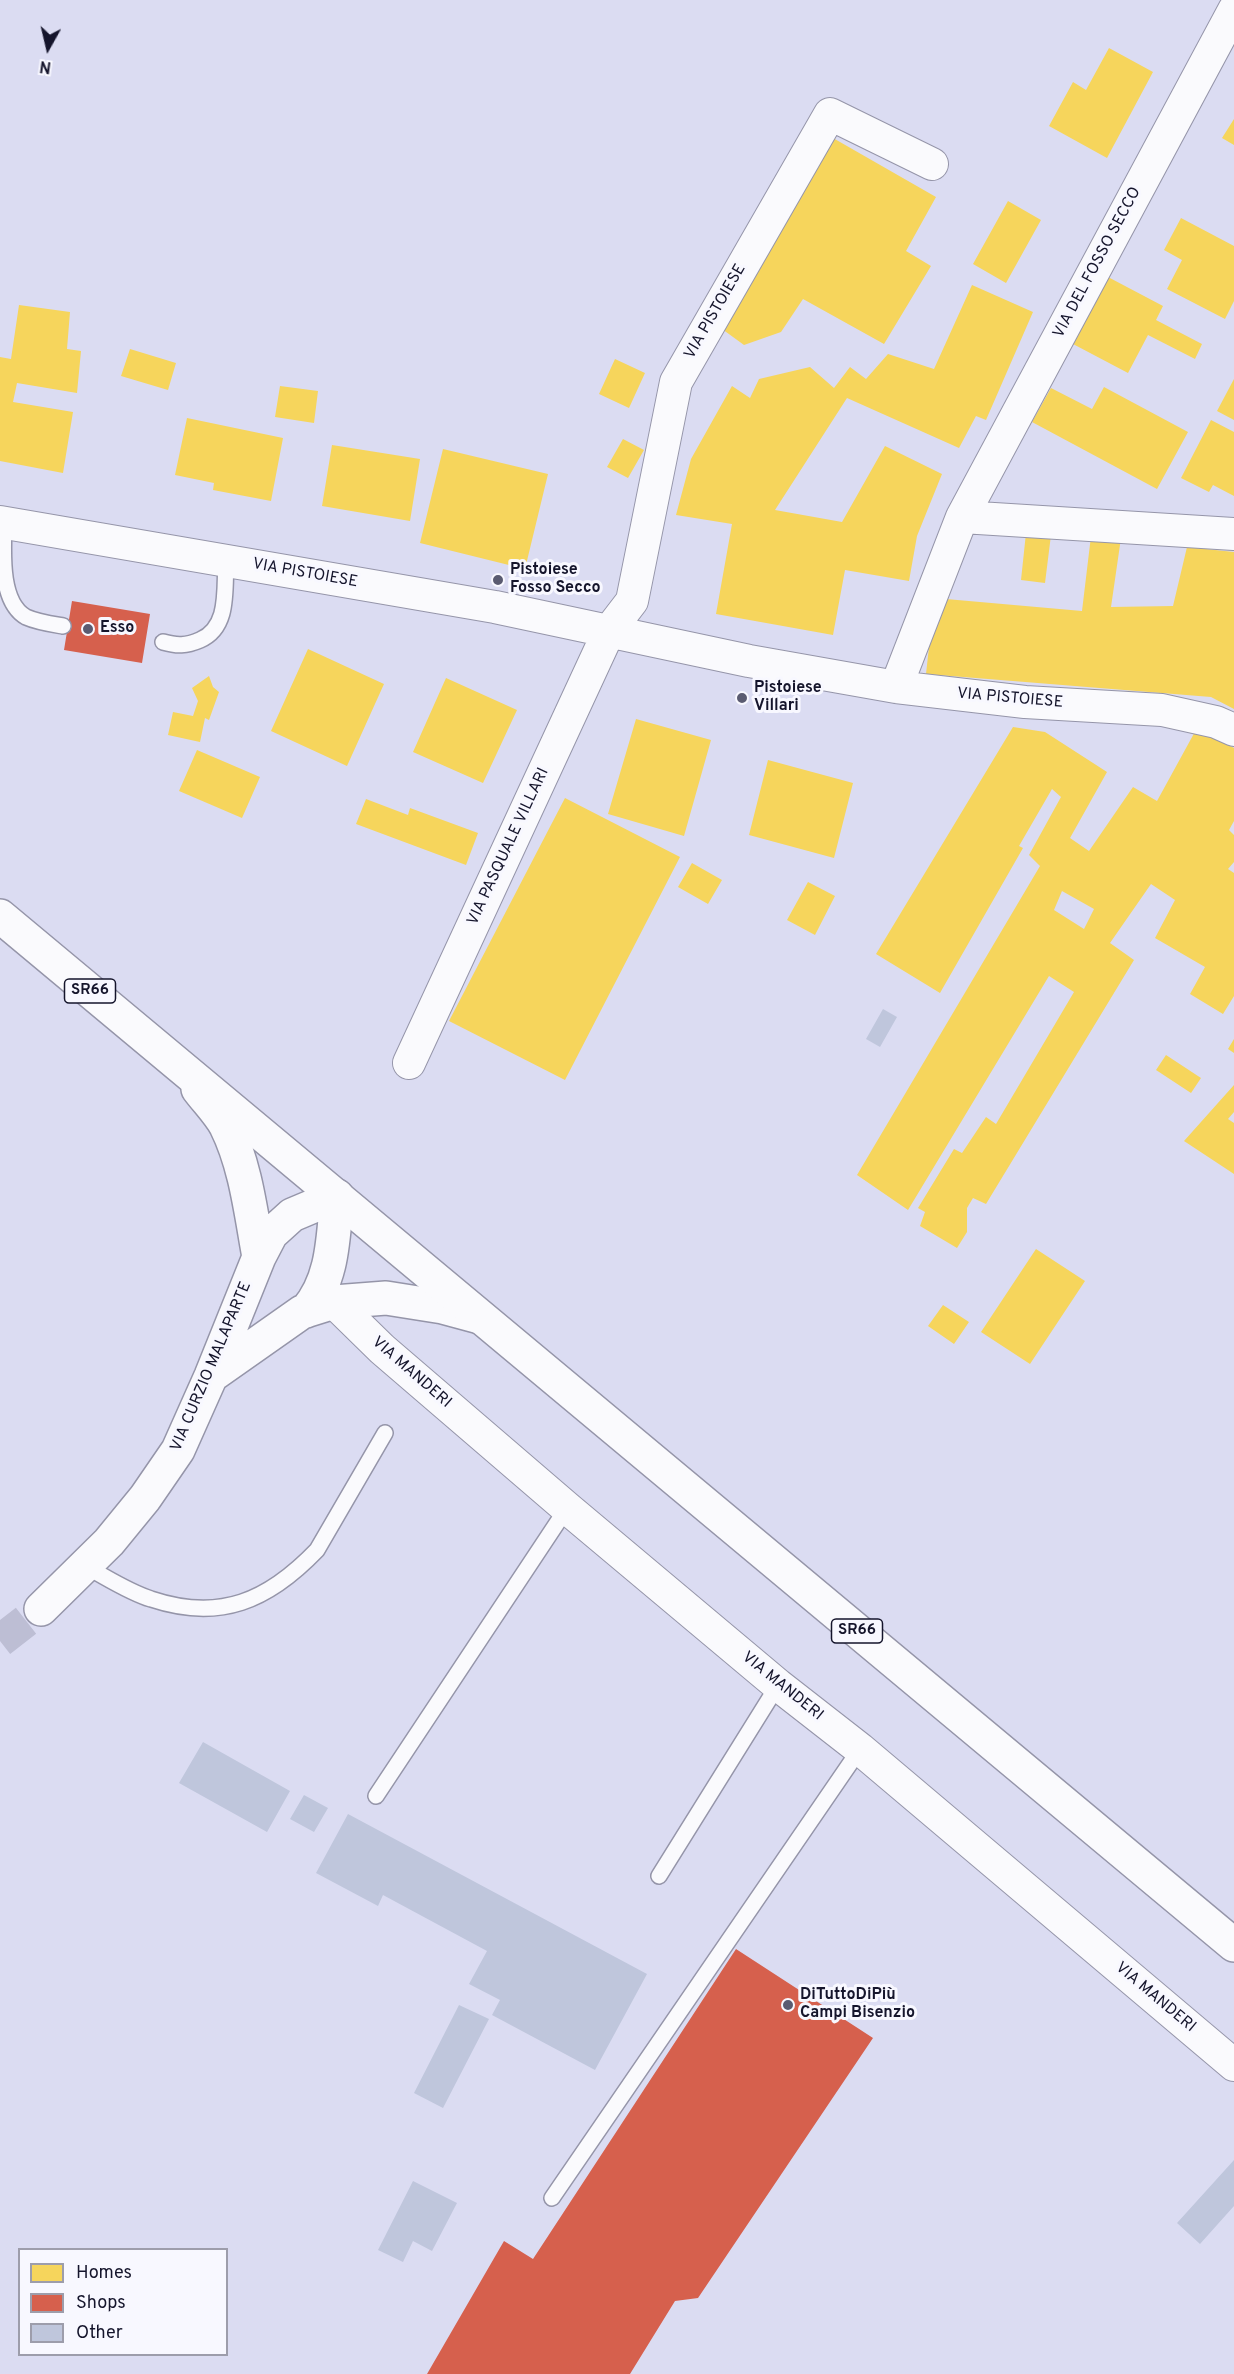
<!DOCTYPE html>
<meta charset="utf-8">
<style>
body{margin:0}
#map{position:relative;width:1234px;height:2374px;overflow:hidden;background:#dbdcf2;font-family:Overpass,sans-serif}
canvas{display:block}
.legend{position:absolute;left:18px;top:2248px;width:210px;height:108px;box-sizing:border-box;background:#f8f8ff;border:2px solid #9d9dab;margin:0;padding:8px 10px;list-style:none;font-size:18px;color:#15152c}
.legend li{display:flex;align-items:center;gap:12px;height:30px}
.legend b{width:30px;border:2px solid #9d9dab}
.north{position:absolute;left:18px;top:18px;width:60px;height:60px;-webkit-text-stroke:4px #f8f8ff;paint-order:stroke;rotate:188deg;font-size:16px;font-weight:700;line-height:24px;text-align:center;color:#15152c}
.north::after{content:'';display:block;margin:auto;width:21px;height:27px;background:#15152c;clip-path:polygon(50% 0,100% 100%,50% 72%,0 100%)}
</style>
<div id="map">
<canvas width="1234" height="2374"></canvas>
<ul class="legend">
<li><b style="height:16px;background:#f6d55c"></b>Homes</li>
<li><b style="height:16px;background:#d6604d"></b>Shops</li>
<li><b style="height:16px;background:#bfc6dc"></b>Other</li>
</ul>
<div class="north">N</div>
</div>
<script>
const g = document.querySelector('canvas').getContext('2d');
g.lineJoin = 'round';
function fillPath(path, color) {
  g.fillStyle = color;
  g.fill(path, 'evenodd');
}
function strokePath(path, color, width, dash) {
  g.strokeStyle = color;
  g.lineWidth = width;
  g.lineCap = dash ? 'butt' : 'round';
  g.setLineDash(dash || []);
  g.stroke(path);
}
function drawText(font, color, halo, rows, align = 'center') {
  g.font = font + ' Overpass,sans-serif';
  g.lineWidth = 6;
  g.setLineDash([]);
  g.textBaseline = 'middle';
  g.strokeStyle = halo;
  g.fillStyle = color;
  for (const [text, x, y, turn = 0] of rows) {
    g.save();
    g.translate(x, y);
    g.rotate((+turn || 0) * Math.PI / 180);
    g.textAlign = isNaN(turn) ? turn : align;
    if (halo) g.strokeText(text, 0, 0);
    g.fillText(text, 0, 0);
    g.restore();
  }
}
const homes = new Path2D(`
 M1109 48 1153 72 1107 158 1049 126 1073 82 1086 90Z
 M1234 119V145L1222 138Z
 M826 134 936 197 906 251 931 266 884 344 803 299 781 332 744 345 722 329Z
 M1008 201 1041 220 1006 283 973 264Z
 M1181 218 1234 246V301L1225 319 1167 289 1182 260 1164 250Z
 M1108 277 1163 306 1156 320 1202 344 1195 359 1148 335 1128 373 1073 344Z
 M972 285 1033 312 986 420 976 416 959 448 847 398 775 510 842 522 885 446 942 474 917 536 909 581 845 570 833 635 716 614 732 524 676 515 691 459 732 386 750 398 759 379 810 367 834 388 850 367 866 379 888 354 934 369Z
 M19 305 70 312 67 349 81 351 77 393 17 383 13 402 73 412 63 473 0 461V357L11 359Z
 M130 349 176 363 168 390 121 376Z
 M615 359 645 373 629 408 599 394Z
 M1234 379V420L1217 411Z
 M280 386 318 391 314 423 275 417Z
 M1104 387 1188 432 1157 489 1032 422 1051 388 1092 409Z
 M187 418 283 438 271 501 213 490 214 483 175 475Z
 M1211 420 1234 432V496L1213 485 1209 492 1181 478Z
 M623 439 644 450 628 478 607 467Z
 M332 445 420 459 410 521 322 506Z
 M443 449 548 474 525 569 420 543Z
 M1026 533 1051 535 1045 583 1021 580Z
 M1091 536 1121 538 1111 607 1173 606 1187 547 1234 552V709L1211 697 926 674 931 629 946 599 1082 611Z
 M308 649 384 684 347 766 271 731Z
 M209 676 213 687 219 692 209 720 205 718 200 742 168 735 173 712 193 716 198 701 192 688Z
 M446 678 517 710 483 783 413 752Z
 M636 719 711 740 684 836 608 814Z
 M1013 727 1045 732 1107 772 1070 838 1089 851 1133 787 1157 801 1197 728 1234 748V821L1229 830 1234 835V862L1228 869 1234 873V996L1223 1014 1190 994 1205 967 1155 938 1175 900 1151 884 1110 943 1134 960 986 1204 973 1198 967 1208V1232L957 1248 920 1226 925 1212 918 1208 954 1149 962 1153 986 1117 996 1124 1074 992 1049 976 908 1210 857 1175 1040 866 1029 855 1061 797 1052 789 1019 846 1023 848 940 993 876 954ZM1062 891 1094 909 1084 929 1054 910Z
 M197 750 260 777 242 818 179 791Z
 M768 760 853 783 834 858 749 835Z
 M565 798 680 857 565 1080 449 1021Z
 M366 799 408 815 410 808 478 833 466 865 356 824Z
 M692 863 722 880 708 904 678 887Z
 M808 882 835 896 815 935 787 920Z
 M1234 1039V1053L1228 1049Z
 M1166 1055 1201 1078 1191 1093 1156 1070Z
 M1234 1085V1112L1228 1119 1234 1123V1174L1184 1141Z
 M1036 1249 1085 1281 1030 1364 981 1332Z
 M943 1305 969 1322 954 1344 928 1326Z`);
const shops = new Path2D(`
 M72 601 150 614 142 663 64 650Z
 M736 1949 873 2038 698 2298 675 2301 630 2374H427L504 2241 533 2259Z`);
const building = new Path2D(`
 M883 1009 897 1017 880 1047 866 1039Z
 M203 1742 290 1791 267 1832 179 1783Z
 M304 1795 328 1808 314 1832 290 1819Z
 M348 1814 647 1974 595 2070 492 2015 500 2000 469 1984 487 1951 383 1895 378 1906 316 1873Z
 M459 2005 489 2019 443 2108 414 2093Z
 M1234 2160V2206L1200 2244 1177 2223Z
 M413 2181 457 2203 432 2251 413 2241 403 2262 378 2250Z`);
const secondaryTunnel = new Path2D(`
 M0 1641 41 1609`);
const lane = new Path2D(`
 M4 523C3 554 0 602 26 617 37 622 51 624 63 626
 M163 642C177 646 186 646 200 640 230 627 224 589 226 561
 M85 1566C106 1577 128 1592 151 1599 220 1622 268 1601 317 1550L385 1433
 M376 1796 567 1508
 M659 1876 778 1685
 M552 2198 860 1749`);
const street = new Path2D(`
 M962 517 1234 10
 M0 522 495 607 749 661 896 687 1025 702 1162 710 1216 722 1234 730
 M896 687 962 517 1234 534
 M409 1063 609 631 632 601 676 382 830 114 932 164
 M334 1302 382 1349 567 1508 778 1685 860 1749 1234 2065`);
const secondary = new Path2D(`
 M198 1089C207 1101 219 1113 226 1126 246 1166 251 1214 259 1257
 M211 1376 302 1312 334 1302 386 1298 443 1307 480 1317
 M41 1609 109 1542 145 1498 178 1450 211 1376 259 1257 271 1234 292 1215 337 1196C333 1236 334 1279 306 1311`);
const primary = new Path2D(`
 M0 916 1234 1945`);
const markers = [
 [498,580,6,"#5a5b71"],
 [88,629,6,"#5a5b71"],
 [742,698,6,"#5a5b71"],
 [788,2005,6,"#5a5b71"]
];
const shields = [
 [90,991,51],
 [857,1631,51]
];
const shieldNames = [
 ["SR66",90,991],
 ["SR66",857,1631]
];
const streetNames = [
 ["VIA DEL FOSSO SECCO",1098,263,-62],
 ["VIA PISTOIESE",716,312,-60],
 ["VIA PISTOIESE",305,574,10],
 ["VIA PISTOIESE",1010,699,5],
 ["VIA PASQUALE VILLARI",509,847,-65],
 ["VIA CURZIO MALAPARTE",212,1367,-67],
 ["VIA MANDERI",411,1373,41],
 ["VIA MANDERI",782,1687,39],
 ["VIA MANDERI",1155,1998,40]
];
const poiNames = [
 ["Pistoiese",510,571],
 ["Fosso Secco",510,589],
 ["Esso",100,629],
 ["Pistoiese",754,689],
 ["Villari",754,707],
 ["DiTuttoDiPiù",800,1996],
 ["Campi Bisenzio",800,2014]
];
fillPath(homes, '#f6d55c');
fillPath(shops, '#d6604d');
fillPath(building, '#bfc6dc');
strokePath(secondaryTunnel, '#bdbed4', 33, [33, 16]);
strokePath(lane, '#9595a9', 18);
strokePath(street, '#9595a9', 34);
strokePath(secondary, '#9595a9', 36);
strokePath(primary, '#9595a9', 36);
strokePath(lane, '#fafafd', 15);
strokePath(street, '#fafafd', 32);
strokePath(secondary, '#fafafd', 33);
strokePath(primary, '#fafafd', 33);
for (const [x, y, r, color] of markers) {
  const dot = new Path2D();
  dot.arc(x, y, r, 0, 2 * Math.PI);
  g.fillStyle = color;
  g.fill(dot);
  strokePath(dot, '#f8f8ff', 2);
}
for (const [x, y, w] of shields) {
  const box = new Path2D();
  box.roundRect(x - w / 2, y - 12, w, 24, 4.5);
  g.fillStyle = '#f8f8ff';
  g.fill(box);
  strokePath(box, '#15152c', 1.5);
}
drawText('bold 15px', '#15152c', null, shieldNames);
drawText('16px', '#15152c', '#f8f8ff', streetNames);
drawText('bold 16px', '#15152c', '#f8f8ff', poiNames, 'left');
</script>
